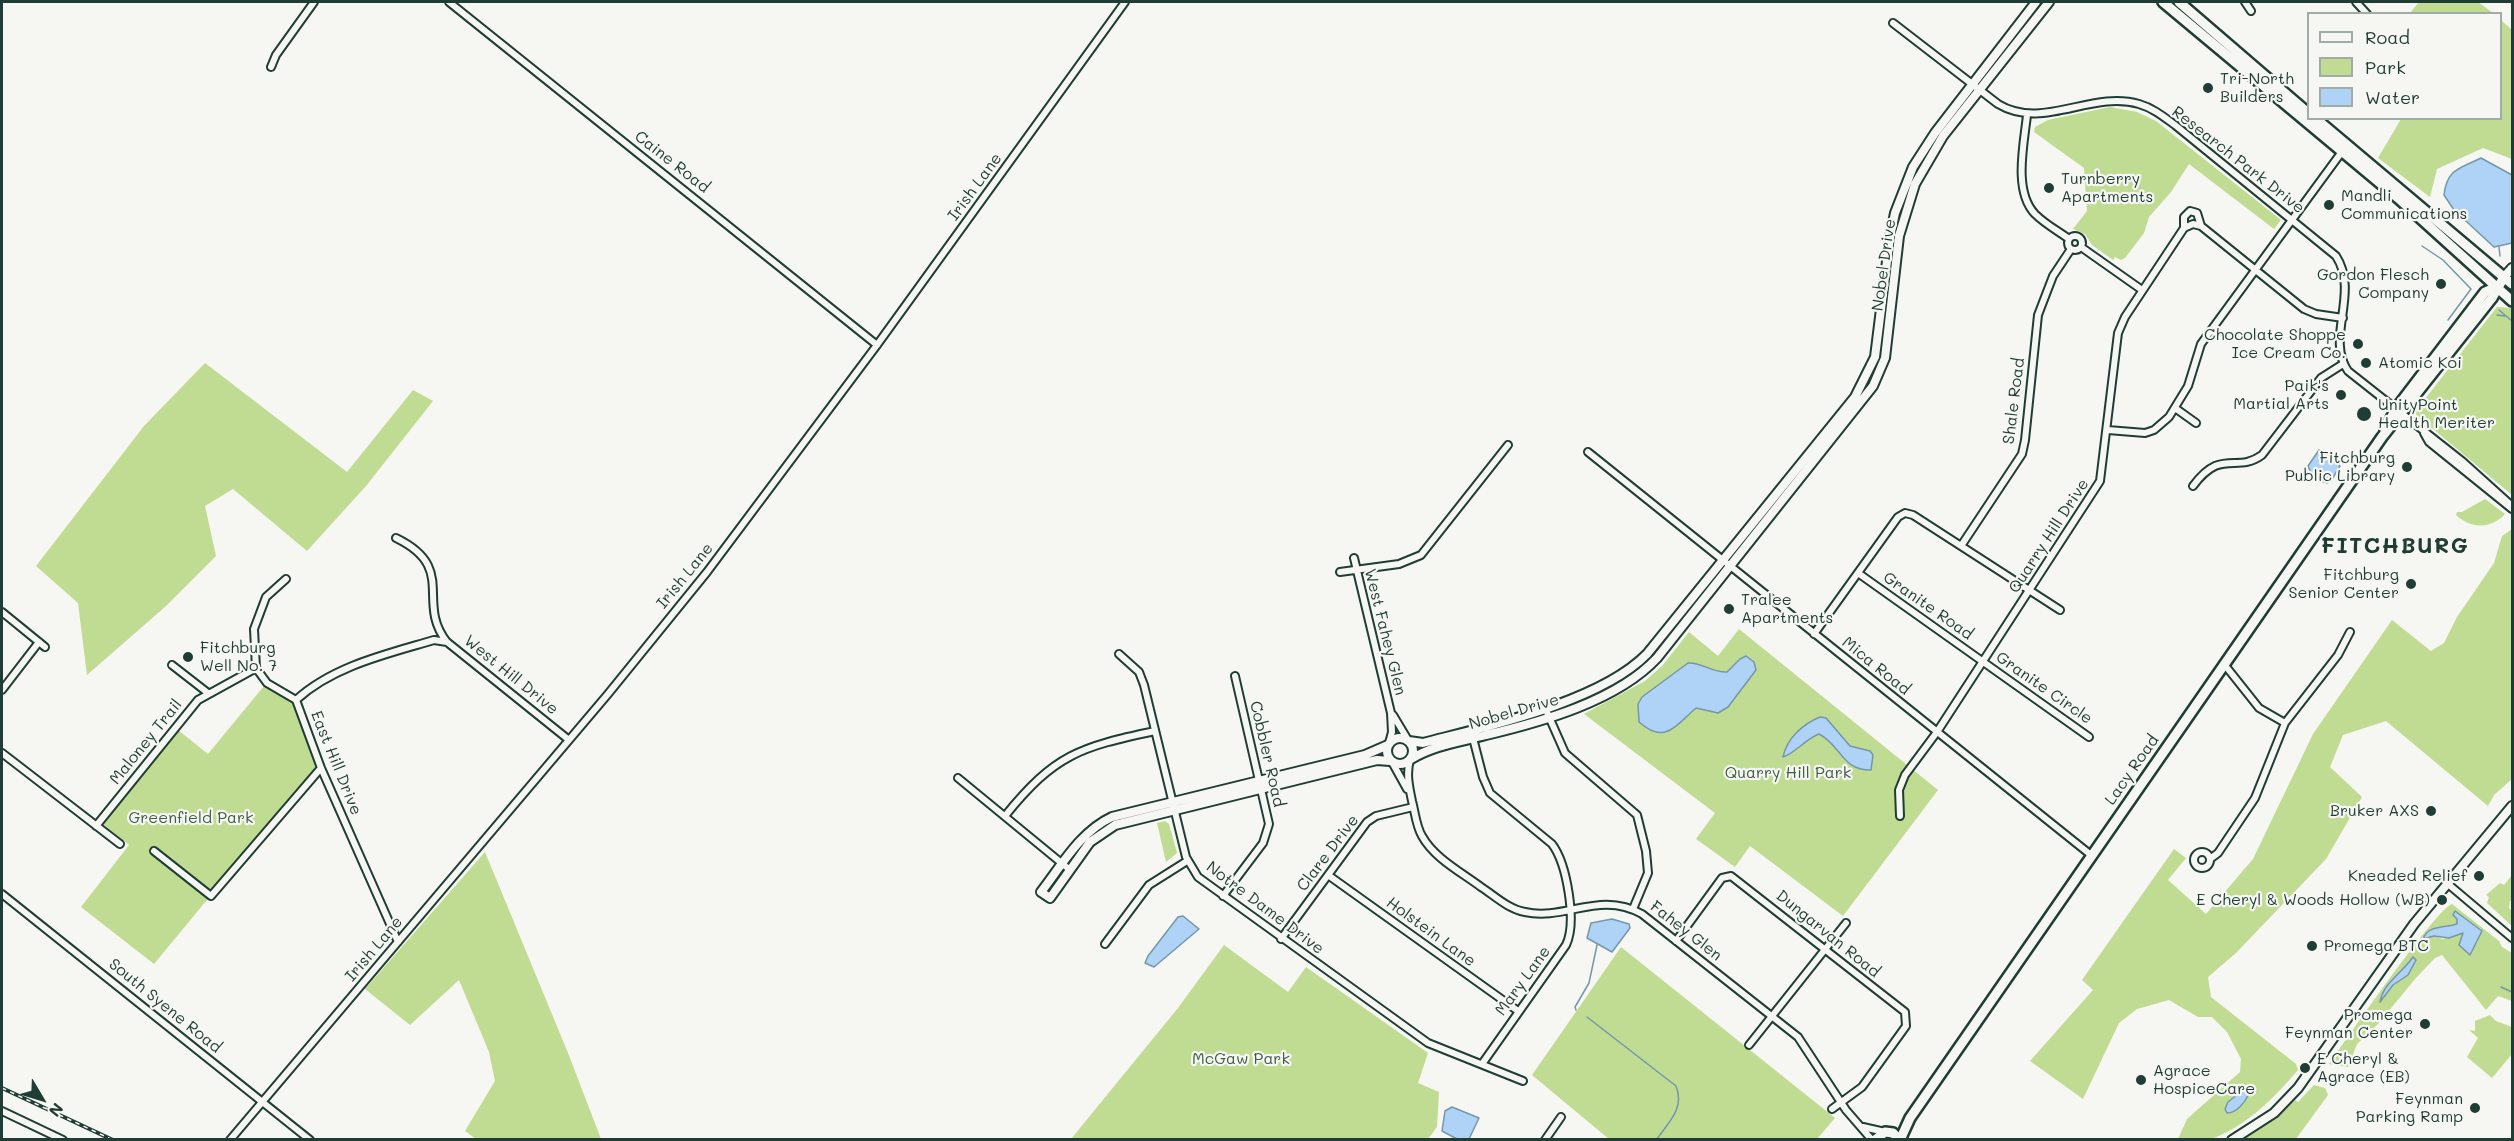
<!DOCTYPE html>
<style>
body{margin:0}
#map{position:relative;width:2514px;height:1141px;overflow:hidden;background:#f6f6f2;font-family:Mali,sans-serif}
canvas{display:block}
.frame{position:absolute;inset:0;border:3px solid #1f3d34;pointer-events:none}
.legend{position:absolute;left:2307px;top:12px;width:195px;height:108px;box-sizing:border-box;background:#f6f6f2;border:2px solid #a0aca6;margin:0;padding:8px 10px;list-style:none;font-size:18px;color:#1f3d34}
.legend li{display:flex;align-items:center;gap:12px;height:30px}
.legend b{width:30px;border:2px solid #a0aca6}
.north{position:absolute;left:12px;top:1069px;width:60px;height:60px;-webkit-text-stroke:4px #f6f6f2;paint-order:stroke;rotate:128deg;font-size:16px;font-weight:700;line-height:24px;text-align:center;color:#1f3d34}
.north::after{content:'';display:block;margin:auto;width:21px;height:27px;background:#1f3d34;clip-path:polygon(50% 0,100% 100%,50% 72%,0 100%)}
</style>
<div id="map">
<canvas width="2514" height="1141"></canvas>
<div class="frame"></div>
<ul class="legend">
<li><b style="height:8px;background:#f6f6f2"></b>Road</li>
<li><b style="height:16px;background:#c0db92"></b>Park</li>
<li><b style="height:16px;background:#aed3f7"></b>Water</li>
</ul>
<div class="north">N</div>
</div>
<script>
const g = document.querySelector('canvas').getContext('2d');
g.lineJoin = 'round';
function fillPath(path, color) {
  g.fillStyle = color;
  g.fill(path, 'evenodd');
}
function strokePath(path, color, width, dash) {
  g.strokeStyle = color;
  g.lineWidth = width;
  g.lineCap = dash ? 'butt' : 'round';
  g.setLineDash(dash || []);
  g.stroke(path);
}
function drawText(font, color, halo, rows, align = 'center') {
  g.font = font + ' Mali,sans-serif';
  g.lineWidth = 4.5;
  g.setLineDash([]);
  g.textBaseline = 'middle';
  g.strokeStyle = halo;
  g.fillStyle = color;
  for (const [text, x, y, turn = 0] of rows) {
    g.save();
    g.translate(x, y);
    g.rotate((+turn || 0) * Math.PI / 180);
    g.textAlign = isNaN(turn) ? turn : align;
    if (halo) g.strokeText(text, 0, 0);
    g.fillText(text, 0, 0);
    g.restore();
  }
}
const green = new Path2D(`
 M2419 2H2478L2493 13H2410Z
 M2501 20 2512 30V159L2483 148 2437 169 2430 197 2378 158 2401 119 2500 118Z
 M2110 107 2137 112 2156 121 2281 220 2274 229 2189 164 2171 192 2149 217 2144 233 2125 258 2121 260 2115 257 2113 260 2092 245 2085 234 2073 229 2087 211 2084 168 2034 132 2035 127 2048 120Z
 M2497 307 2512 308V495L2414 413Z
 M205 363 347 472 413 390 433 401 366 486 307 551 233 489 205 506 216 556 166 606 87 675 78 603 36 566 144 426Z
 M2485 499 2505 514C2491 529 2471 529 2456 515L2457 512H2462Z
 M2512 529V779L2494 795 2488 806 2386 721 2343 735 2330 767 2362 797 2326 859 2236 953 2208 977 2211 997 2296 1064 2298 1070C2274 1098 2247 1126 2211 1139 2202 1141 2188 1139 2178 1139L2187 1119 2240 1072 2241 1059 2227 1032 2212 1017H2198L2169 1000 2137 1009 2119 1023 2083 1099 2030 1061 2093 990 2082 980 2174 849 2186 858 2168 880 2206 914 2253 859 2313 734 2392 620 2431 651 2444 643 2457 617 2494 563 2502 536Z
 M1739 629 1938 790 1843 916 1750 846 1735 867 1696 839 1715 813 1584 714 1645 681 1662 666 1689 632 1718 656Z
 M264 686 294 703 316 768 154 964 81 907 129 845 103 824 178 730 208 754Z
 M1165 821 1169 824 1177 853 1166 862 1157 823Z
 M485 852 568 1053 601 1139H476L465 1131 495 1081 489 1052 459 980 410 1025 365 989Z
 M2512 875V900L2510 901 2509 908 2512 911V926L2487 903 2489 897 2486 895 2500 883 2504 885Z
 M2452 904 2499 941 2502 947 2512 953V1001L2498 996 2486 1010 2442 955 2435 958 2415 979 2378 1024 2357 1044 2348 1067 2329 1064C2346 1040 2435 910 2452 904ZM2457 919 2479 936 2477 943 2463 933 2443 939 2434 936 2436 927 2457 924Z
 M1224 945 1288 992 1306 967 1428 1053 1418 1083 1439 1092 1437 1127 1428 1139H1071L1178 1008Z
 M1621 947 1835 1118 1817 1139H1609L1532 1075Z
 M2490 1015 2496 1021 2512 1027V1054L2492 1078 2467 1057 2478 1038 2469 1030 2475 1031V1021Z
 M2314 1085 2325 1088 2328 1095 2296 1139H2244L2277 1118 2295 1100 2298 1102Z`);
const water = new Path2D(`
 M2481 158 2512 175V243L2494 247 2454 210 2444 195C2447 169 2459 169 2481 158Z
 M2319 450 2327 451 2340 466 2331 481 2327 483 2313 478 2308 466Z
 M1746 656 1754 662 1756 670 1728 707 1718 713 1696 708C1675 726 1665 745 1639 722L1638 704 1642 697 1688 663C1701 662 1713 673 1727 672L1740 659Z
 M1820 717 1826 718 1850 746 1870 751 1873 755 1871 770C1841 770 1842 746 1819 734 1805 739 1796 753 1783 757 1787 738 1803 724 1820 717Z
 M2455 911 2482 931 2470 955 2459 945 2463 933 2449 938 2434 936 2423 939C2428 925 2444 928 2457 924V919L2453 915Z
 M1183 916 1199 929 1154 967 1145 963 1148 956 1178 917Z
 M1612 919 1629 924 1630 928 1612 952 1587 938 1591 923Z
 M2413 957 2416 960 2408 975 2393 985 2380 1002C2383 983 2403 972 2413 957Z
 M2247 1087 2249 1094C2245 1102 2237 1113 2227 1113L2225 1109 2228 1102Z
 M1452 1107 1479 1118 1469 1139H1457L1442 1131 1445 1111Z`);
const stream = new Path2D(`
 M2422 246 2443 260 2471 289 2448 320
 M2499 247 2500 256
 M2499 310 2512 321
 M2497 315 2505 316
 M2501 987 2512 992
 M1576 1010 1575 1007 1589 983 1597 945
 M1587 1017 1676 1086C1685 1108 1669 1122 1656 1140`);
const minor = new Path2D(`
 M449 2 877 345
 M2245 2 2251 11
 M2356 2 2367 14
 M1893 23 1998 104C2043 131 2091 90 2139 104 2153 108 2164 117 2175 125L2336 256C2360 293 2325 338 2348 371L2462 461 2512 506
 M271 67 276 55 314 2
 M2027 115C2024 144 2013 191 2035 214 2045 224 2058 231 2069 239
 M2184 228V217L2190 211 2197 213 2201 226
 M2068 243a7 7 0 1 1 14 0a7 7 0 1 1-14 0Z
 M2081 247 2142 290
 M2175 408 2196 423
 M2108 430 2145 433 2154 430 2169 417 2188 386 2201 344 2341 153
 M2424 433 2429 442 2512 509
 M1588 452 2091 855
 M2193 486C2222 447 2236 474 2262 455L2321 378 2343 364
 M396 538C458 568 415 602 447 642L569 740
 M1961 546 2022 454 2025 440 2038 315 2053 276 2071 249
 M1354 558 1391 713 1392 732 1389 743
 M1340 572 1399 564 1421 555 1508 445
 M1858 573 2089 737
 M286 579 266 597 254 629 256 668 267 683 296 700 321 768 398 942
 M2 612 45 647
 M1814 634 1898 517 1905 513 1913 515 2060 610
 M1119 654 1139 672 1144 685 1186 857 1198 877 1428 1043 1523 1081
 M2224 664 2259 708 2285 723
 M172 665 208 693
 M2 690 39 642
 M296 700C333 666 387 654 434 640L447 642
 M1546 710 1565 753 1637 815 1646 851 1648 873 1633 909
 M1393 715 1408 740
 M1473 738 1483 777 1490 793 1552 844C1567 864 1577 922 1566 945L1482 1064
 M2 753 120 844
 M1410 760C1406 773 1409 787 1412 801 1415 812 1416 826 1422 836 1434 858 1461 872 1481 887 1495 896 1508 909 1525 912 1565 921 1600 890 1642 914L1798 1037 1846 1110 1872 1140
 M1392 762 1407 789
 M958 778 1070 870
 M1005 816C1055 754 1080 747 1155 731
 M1900 816 1899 790 1905 775 1937 732 2100 481 2118 333 2125 317 2184 228 2193 224 2201 226 2304 309 2316 314 2343 318
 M96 826 198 700 256 668
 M154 851 211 896 321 768
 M2194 860a8 8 0 1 1 16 0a8 8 0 1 1-16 0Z
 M2210 859 2218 853 2255 798 2285 723 2338 655 2350 632
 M1328 875 1518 1011
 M2448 884 2512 938
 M2 894 310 1140
 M1223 896 1263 843 1269 824 1235 676
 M1281 939 1367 822 1376 816 1413 807
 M1676 941 1722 878 1731 876 1905 1012 1906 1026 1862 1087 1832 1109
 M1105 944 1149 885 1187 861
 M1749 1045 1846 923
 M2 1111 63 1140
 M1863 1127 1885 1132
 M230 1140 608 694 707 572 877 345 1125 2
 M1545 1140 1561 1117`);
const tertiary = new Path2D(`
 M2504 277 2512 268
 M1387 751a13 13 0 1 1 26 0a13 13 0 1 1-26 0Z
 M1409 741 1423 743C1488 726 1600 702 1647 654L1855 397 1875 357 1890 237 1895 213 1913 167 1935 133 2036 2
 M1388 745 1365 755 1112 817C1080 832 1062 865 1041 892L1050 898 1090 842 1115 825 1377 760 1390 761
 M1411 759C1434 745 1460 742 1486 735 1541 722 1617 701 1657 658L1873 386 1885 358 1899 236 1915 184 1943 136 2049 2
 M2232 1140 2274 1113 2298 1088 2414 924 2512 806`);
const secondary = new Path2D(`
 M2163 2 2398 198 2512 301
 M2179 2 2308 113
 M2315 118 2512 284
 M2385 431 2395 410 2485 292 2496 287
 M1875 1140 1885 1132 1893 1133 1899 1140
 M1900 1140 1910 1118 2382 437 2492 298 2504 277`);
const rail = new Path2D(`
 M2 1088 113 1140`);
const markers = [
 [2208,88,6,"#1f3d34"],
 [2049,188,6,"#1f3d34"],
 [2329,205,6,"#1f3d34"],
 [2441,284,6,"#1f3d34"],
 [2358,344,6,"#1f3d34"],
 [2366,363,6,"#1f3d34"],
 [2341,395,6,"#1f3d34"],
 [2364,414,8,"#1f3d34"],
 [2407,467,6,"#1f3d34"],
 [2411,584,6,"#1f3d34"],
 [1729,609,6,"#1f3d34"],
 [188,657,6,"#1f3d34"],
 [2431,811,6,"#1f3d34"],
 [2479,876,6,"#1f3d34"],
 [2442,900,6,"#1f3d34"],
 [2312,946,6,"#1f3d34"],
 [2425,1024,6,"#1f3d34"],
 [2305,1068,6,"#1f3d34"],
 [2141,1080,6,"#1f3d34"],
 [2475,1108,6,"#1f3d34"]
];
const poiNames = [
 ["Tri-North",2220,79],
 ["Builders",2220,97],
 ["Turnberry",2061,179],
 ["Apartments",2061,197],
 ["Mandli",2341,196],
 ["Communications",2341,214],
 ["Gordon Flesch",2429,275,"right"],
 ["Company",2429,293,"right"],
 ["Chocolate Shoppe",2346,335,"right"],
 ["Ice Cream Co.",2346,353,"right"],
 ["Atomic Koi",2378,363],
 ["Paik's",2329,386,"right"],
 ["Martial Arts",2329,404,"right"],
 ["UnityPoint",2378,405],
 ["Health Meriter",2378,423],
 ["Fitchburg",2395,458,"right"],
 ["Public Library",2395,476,"right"],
 ["Fitchburg",2399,575,"right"],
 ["Senior Center",2399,593,"right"],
 ["Tralee",1741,600],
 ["Apartments",1741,618],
 ["Fitchburg",200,648],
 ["Well No. 7",200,666],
 ["Bruker AXS",2419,811,"right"],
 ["Kneaded Relief",2467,876,"right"],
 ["E Cheryl & Woods Hollow (WB)",2430,900,"right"],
 ["Promega BTC",2324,946],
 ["Promega",2413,1015,"right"],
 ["Feynman Center",2413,1033,"right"],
 ["E Cheryl &",2317,1059],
 ["Agrace (EB)",2317,1077],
 ["Agrace",2153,1071],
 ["HospiceCare",2153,1089],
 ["Feynman",2463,1099,"right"],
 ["Parking Ramp",2463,1117,"right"]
];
const streetNames = [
 ["Research Park Drive",2238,160,38],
 ["Caine Road",672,162,38],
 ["Irish Lane",975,187,-54],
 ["Nobel Drive",1884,265,-82],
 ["Shale Road",2014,401,-83],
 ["Quarry Hill Drive",2049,536,-57],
 ["Irish Lane",685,576,-51],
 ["Granite Road",1928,606,35],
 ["West Fahey Glen",1385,632,76],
 ["Mica Road",1876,666,39],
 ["West Hill Drive",511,675,39],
 ["Granite Circle",2044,688,35],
 ["Nobel Drive",1514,712,-16],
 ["Maloney Trail",146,742,-51],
 ["Cobbler Road",1267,754,77],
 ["East Hill Drive",336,763,68],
 ["Lacy Road",2132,770,-55],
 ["Clare Drive",1328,853,-53],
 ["Notre Dame Drive",1265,908,37],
 ["Fahey Glen",1686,931,38],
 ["Holstein Lane",1431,932,36],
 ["Dungarvan Road",1828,934,39],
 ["Irish Lane",374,949,-50],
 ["Mary Lane",1523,981,-54],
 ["South Syene Road",165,1006,39]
];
const parkNames = [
 ["Quarry Hill Park",1788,773],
 ["Greenfield Park",191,818],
 ["McGaw Park",1241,1059]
];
const districtNames = [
 ["FITCHBURG",2395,546]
];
fillPath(green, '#c0db92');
fillPath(water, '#aed3f7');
strokePath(water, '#7597a9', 1.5);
strokePath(stream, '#7597a9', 1.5);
strokePath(minor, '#1f3d34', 10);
strokePath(tertiary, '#1f3d34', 12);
strokePath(secondary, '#1f3d34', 14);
strokePath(minor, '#f6f6f2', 6);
strokePath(tertiary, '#f6f6f2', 8);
strokePath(secondary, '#f6f6f2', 9);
strokePath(rail, '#1f3d34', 4);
strokePath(rail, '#f6f6f2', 1.5, [4.5]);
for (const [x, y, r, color] of markers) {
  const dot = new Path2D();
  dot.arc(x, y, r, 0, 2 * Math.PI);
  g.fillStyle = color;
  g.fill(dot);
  strokePath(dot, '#f6f6f2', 2);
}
drawText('16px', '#1f3d34', '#f6f6f2', poiNames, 'left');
drawText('16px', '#1f3d34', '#f6f6f2', streetNames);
drawText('16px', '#3f5d47', '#f6f6f2', parkNames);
g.letterSpacing = '1.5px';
drawText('bold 22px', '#1f3d34', '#f6f6f2', districtNames);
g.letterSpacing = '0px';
</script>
